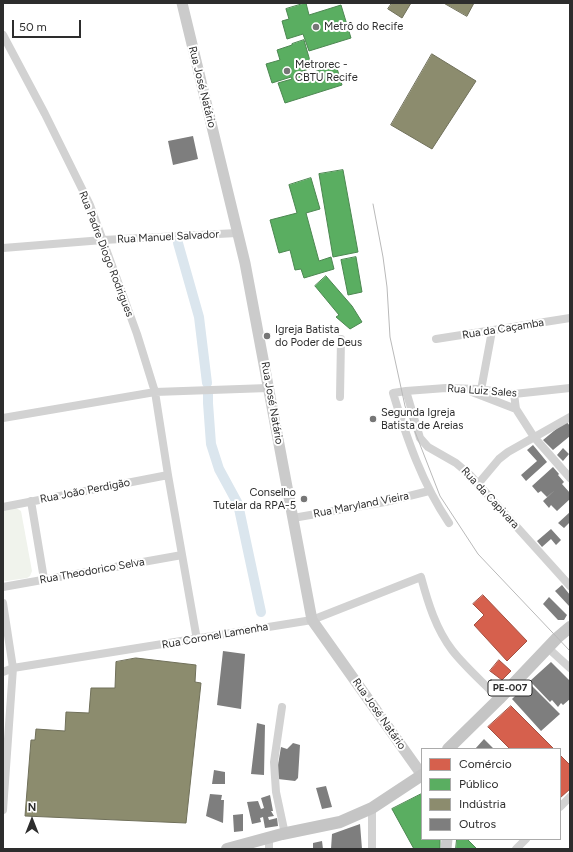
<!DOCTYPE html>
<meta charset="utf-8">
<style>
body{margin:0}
#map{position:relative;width:573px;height:852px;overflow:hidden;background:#fff;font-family:Figtree,sans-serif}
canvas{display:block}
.frame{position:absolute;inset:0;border:4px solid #2d2d2d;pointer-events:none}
.legend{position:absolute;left:421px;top:748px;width:140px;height:92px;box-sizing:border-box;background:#fff;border:1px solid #ababab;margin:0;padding:5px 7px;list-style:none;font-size:12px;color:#2d2d2d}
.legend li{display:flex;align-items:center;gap:8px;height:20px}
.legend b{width:20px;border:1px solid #ababab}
.north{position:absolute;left:12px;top:800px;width:40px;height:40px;-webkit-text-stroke:3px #fff;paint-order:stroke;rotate:0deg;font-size:11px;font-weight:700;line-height:16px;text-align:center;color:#2d2d2d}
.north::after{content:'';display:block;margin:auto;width:14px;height:18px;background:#2d2d2d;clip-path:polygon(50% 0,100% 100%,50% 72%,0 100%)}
.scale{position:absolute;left:12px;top:20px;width:69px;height:18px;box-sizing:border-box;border:2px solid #2d2d2d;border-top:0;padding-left:5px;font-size:12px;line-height:14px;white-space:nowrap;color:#2d2d2d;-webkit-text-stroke:3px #fff;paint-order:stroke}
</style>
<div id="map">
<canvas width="573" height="852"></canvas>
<div class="frame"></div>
<ul class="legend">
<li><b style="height:11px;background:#d6604d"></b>Comércio</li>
<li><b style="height:11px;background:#5aae61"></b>Público</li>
<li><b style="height:11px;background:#8c8c6e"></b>Indústria</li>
<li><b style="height:11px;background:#7e7e7e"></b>Outros</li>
</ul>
<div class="north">N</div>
<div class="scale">50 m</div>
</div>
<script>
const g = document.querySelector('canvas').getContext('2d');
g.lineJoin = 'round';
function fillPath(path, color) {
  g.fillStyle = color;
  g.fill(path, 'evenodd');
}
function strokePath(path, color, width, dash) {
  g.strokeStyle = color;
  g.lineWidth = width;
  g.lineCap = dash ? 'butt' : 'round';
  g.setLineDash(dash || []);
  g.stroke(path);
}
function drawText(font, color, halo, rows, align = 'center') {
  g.font = font + ' Figtree,sans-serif';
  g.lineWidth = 4;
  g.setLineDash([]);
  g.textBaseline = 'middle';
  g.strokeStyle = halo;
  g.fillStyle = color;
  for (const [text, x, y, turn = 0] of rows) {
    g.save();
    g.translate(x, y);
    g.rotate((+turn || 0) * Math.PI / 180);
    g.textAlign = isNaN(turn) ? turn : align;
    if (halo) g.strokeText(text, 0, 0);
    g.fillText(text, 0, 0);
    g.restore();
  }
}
const green = new Path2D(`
 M16 508 21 511 32 571 30 576 27 578 6 581 3 580V509Z`);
const shops = new Path2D(`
 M483 595 527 641 507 661 474 625 484 615 473 604Z
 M499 660 511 671 502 680 490 671Z
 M511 706 554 749H510L488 727Z
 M560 755 570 765V789L560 798Z`);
const public = new Path2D(`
 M306 3 309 15 341 5 351 38 309 51 303 34 287 39 282 21 289 19 286 9Z
 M304 40 312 68 300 72 301 76 336 65 342 85 285 103 278 83 292 79 291 77 272 83 266 64 280 60 277 50 292 45V44Z
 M343 170 358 252 333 257 319 174Z
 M311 178 320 209 306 213 319 261 331 257 334 269 304 278 301 269 295 270 290 250 279 253 270 220 297 213 289 185Z
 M356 257 362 292 348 295 341 260Z
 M326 276 352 306 362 322 350 329 336 317 339 315 315 286Z
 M421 794H422V839H440V849H414L392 809Z
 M457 839H467L477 849H456Z`);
const industry = new Path2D(`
 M392 3H411L402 18 388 9Z
 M444 3H474L467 16Z
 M432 54 476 81 432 149 391 125Z
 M136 658 196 665 195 682 201 683 186 823 25 816 31 740H35L36 729 65 731 66 712 89 713 91 688H115L116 662Z`);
const canal = new Path2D(`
 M178 243 199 317 207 383
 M208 391V403L211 444 219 469 238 504 261 612`);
const building = new Path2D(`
 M193 136 198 159 173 165 168 141Z
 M566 421 570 426V436L553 450 543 440Z
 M533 445 547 462 526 481 521 475 537 461 527 450Z
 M563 448 569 454 563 461 557 455Z
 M553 467 559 474 558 475 564 482 562 484 570 493V499L557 511 551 505 549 508 543 501 555 490 547 497 541 491 538 493 532 486Z
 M570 512V522L564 528 558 523Z
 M551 529 561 540 556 545 551 539 542 547 537 541Z
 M562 585 570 595V607L555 591Z
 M549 597 567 615 564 620H558L543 604Z
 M223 651 245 654 241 709 217 705Z
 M551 662 570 681V699L563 705 561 703 558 707 552 700 550 702 530 681Z
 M529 683 560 714 541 731 512 699Z
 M257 723 265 725 264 775 251 774Z
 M484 739 494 749H475Z
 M293 743 300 745 298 778 295 781 278 779V765L281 747 287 749Z
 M214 770 225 772V784H212Z
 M326 786 332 807 322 809 316 788Z
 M210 794 222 795 221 800H224L223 823 206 816Z
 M270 795 273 811H271L274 816 268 817 269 820 277 818 278 826 265 828 263 817 260 818 261 822 252 824 247 802 258 801 261 809 264 808 261 798Z
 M243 814V831L234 832 233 815Z
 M360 824 362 849H331L332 834Z
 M322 841 323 849H313V843Z`);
const street = new Path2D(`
 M3 35 45 114 90 205 137 334 155 392 168 475 197 640
 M3 248 103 240 237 233
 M436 339 570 318
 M481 390 492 331
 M406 391 420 438 428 447 456 463 470 475 570 586
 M472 392 516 409
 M514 394 516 409 534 437 570 478
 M340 397 341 339
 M3 418 155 392 268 388
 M478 484 499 459 508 452 570 417
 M31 501 44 579
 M3 507 168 475
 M293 518 385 502 429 491
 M449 523C422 483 407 439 393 393L406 391 446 388 478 389 514 394 570 388
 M3 587 182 555
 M3 603 13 668 3 810
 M548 648 570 668
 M3 672 13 668 312 620 421 577C428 603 436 629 452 650 466 668 484 683 499 699
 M282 707 274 762 276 792 285 834
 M560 807 570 797
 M269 849V838
 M372 849V808
 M516 849 526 839`);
const secondary = new Path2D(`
 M182 3 245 263 312 620 422 775
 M446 849 447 839`);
const primary = new Path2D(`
 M448 749 499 699 557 638 570 627
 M227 849 282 834 340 822 372 808 422 775`);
const tram = new Path2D(`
 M373 204 383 257 387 287 390 337 405 406 440 496 478 554 570 651`);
const markers = [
 [316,27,4,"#767676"],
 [287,71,4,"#767676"],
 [267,336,4,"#767676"],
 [373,419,4,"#767676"],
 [304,499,4,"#767676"]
];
const shields = [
 [510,688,44]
];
const shieldNames = [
 ["PE-007",510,688]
];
const poiNames = [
 ["Metrô do Recife",324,27],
 ["Metrorec -",295,65],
 ["CBTU Recife",295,78],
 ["Igreja Batista",275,330],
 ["do Poder de Deus",275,343],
 ["Segunda Igreja",381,413],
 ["Batista de Areias",381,426],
 ["Conselho",296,493,"right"],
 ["Tutelar da RPA-5",296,506,"right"]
];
const streetNames = [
 ["Rua José Natário",202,87,76],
 ["Rua Manuel Salvador",168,237,-3],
 ["Rua Padre Diogo Rodrigues",106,254,69],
 ["Rua da Caçamba",503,329,-9],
 ["Rua Luiz Sales",482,391,4],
 ["Rua José Natário",272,403,80],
 ["Rua João Perdigão",85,491,-11],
 ["Rua da Capivara",490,498,47],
 ["Rua Maryland Vieira",361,505,-11],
 ["Rua Theodorico Selva",92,571,-10],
 ["Rua Coronel Lamenha",215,636,-10],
 ["Rua José Natário",379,714,55]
];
fillPath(green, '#f0f3ec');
fillPath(shops, '#d6604d');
strokePath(shops, '#a35143', 1);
fillPath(public, '#5aae61');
strokePath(public, '#4c8751', 1);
fillPath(industry, '#8c8c6e');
strokePath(industry, '#70705a', 1);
strokePath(canal, '#dbe6ee', 10);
fillPath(building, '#7e7e7e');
strokePath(street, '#d2d2d2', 8);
strokePath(secondary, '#cbcbcb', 11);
strokePath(primary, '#c5c5c5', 12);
strokePath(tram, '#b9b9b9', 1);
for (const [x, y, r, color] of markers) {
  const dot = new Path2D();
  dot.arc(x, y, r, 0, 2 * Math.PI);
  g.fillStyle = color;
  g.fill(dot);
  strokePath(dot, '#fff', 1.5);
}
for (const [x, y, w] of shields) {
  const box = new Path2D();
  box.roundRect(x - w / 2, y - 8, w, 16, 3);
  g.fillStyle = '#fff';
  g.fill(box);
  strokePath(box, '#2d2d2d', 1);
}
drawText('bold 10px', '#2d2d2d', null, shieldNames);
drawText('11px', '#2d2d2d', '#fff', poiNames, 'left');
drawText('11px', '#2d2d2d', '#fff', streetNames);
</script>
